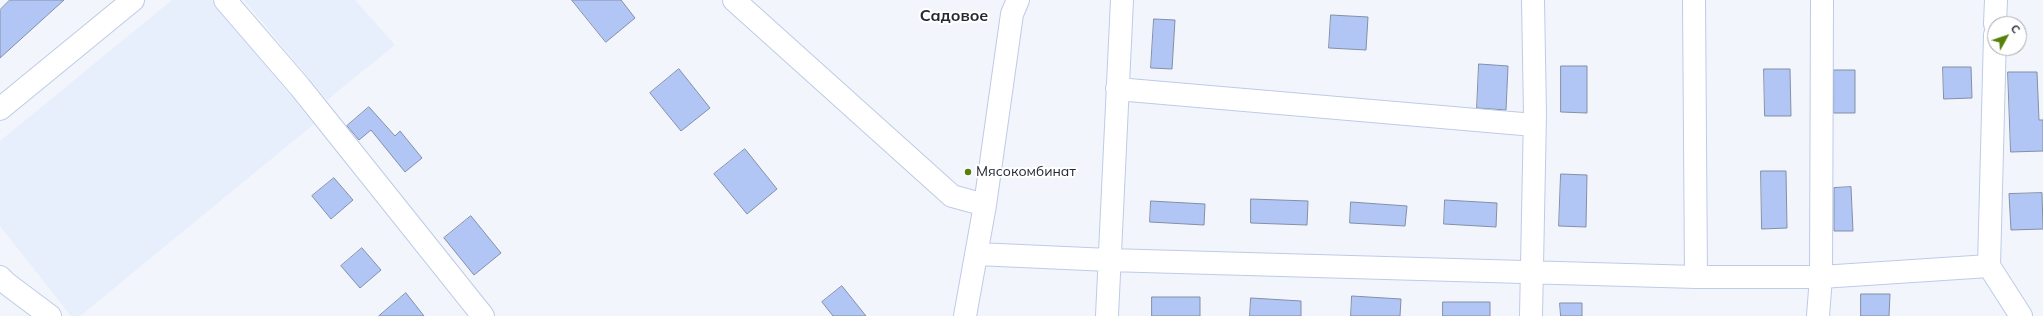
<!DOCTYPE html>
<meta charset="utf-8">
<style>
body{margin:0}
#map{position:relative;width:2043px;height:316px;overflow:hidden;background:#f2f5fb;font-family:Mulish,sans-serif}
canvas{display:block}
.north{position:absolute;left:1987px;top:16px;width:40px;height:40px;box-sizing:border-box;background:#fff;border:1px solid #a7a9ae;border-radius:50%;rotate:50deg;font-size:11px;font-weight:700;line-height:16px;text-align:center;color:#242934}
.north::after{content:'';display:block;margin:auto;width:14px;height:18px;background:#55810a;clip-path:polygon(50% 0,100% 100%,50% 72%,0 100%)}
</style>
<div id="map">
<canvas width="2043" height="316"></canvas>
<div class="north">С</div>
</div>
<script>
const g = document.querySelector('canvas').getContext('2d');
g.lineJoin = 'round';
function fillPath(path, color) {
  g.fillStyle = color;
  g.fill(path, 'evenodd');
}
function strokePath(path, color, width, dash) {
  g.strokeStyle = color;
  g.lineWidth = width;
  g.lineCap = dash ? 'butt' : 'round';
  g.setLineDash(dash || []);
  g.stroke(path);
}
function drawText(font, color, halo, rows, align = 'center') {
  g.font = font + ' Mulish,sans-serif';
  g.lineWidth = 4;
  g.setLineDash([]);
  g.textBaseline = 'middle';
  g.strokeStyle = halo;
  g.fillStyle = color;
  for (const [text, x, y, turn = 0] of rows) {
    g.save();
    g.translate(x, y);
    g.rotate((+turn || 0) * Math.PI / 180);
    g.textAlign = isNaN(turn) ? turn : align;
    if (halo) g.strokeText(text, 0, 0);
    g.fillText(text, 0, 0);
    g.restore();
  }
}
const built = new Path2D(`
 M172 0H212L314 124 80 316H71L0 226V141Z
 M244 0H355L395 45 327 100Z`);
const building = new Path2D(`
 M10 0H64L0 58V10Z
 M572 0H621L635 18 606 42Z
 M1331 15 1368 17 1366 50 1329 48Z
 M1154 19 1175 20 1172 69 1151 68Z
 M1479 64 1508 66 1506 110 1477 108Z
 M1561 66H1587V113L1561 112Z
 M1943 67H1971L1972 98 1944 99Z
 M679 69 710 108 681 131 650 93Z
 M1764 69H1790L1791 116H1765Z
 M1834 70H1855V113H1834Z
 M2008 72H2037L2039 120H2043V151L2011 152Z
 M369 107 395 136 400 131 422 158 405 172 371 130 359 140 347 126Z
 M745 149 777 189 747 214 714 174Z
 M1761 171H1786L1787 228 1762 229Z
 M1561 174 1587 175 1586 227 1559 226Z
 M334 178 353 200 331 219 312 196Z
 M1851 187 1853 231H1834V188Z
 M2042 193 2043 229 2011 230 2009 194Z
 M1251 199 1308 201 1307 225 1251 223Z
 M1445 200 1497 203 1496 227 1444 224Z
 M1151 201 1205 204 1204 225 1150 222Z
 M1351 202 1407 206 1405 226 1350 223Z
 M471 216 501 253 474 275 444 238Z
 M362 248 381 270 360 288 341 266Z
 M842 286 866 316H833L822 302Z
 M406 293 424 316H379Z
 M1861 294H1890L1889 316H1861Z
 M1352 296 1401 299 1400 316H1351Z
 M1152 297H1200V316H1152Z
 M1251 298 1301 301V316H1250Z
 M1443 302H1490V316H1443Z
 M1560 303H1582V316H1561Z`);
const minor = new Path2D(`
 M225 0 300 87 483 316
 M734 0 952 196 985 205
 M1694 0 1696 277
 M1995 24 1996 0
 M1995 35 1989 266 2021 316
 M1117 89 1534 125
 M0 109 133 0
 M977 254 1109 260 1696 277H1821L1989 266
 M0 277 6 283 50 316
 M965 316 985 205 1012 14 1018 0
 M1107 316 1122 0
 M1531 316 1535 115 1533 0
 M1818 316 1821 277 1822 0`);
const markers = [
 [968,172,4,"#55810a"]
];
const poiNames = [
 ["Мясокомбинат",976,172]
];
const quarterNames = [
 ["Садовое",954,16]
];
fillPath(built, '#e7eefc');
fillPath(building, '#b1c6f5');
strokePath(building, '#838fa9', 1);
strokePath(minor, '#becbe7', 24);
strokePath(minor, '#fff', 22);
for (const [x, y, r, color] of markers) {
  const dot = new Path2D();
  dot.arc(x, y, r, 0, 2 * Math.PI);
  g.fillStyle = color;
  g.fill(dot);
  strokePath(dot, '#fff', 1.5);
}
drawText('14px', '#242934', '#fff', poiNames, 'left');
drawText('bold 16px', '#242934', '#fff', quarterNames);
</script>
